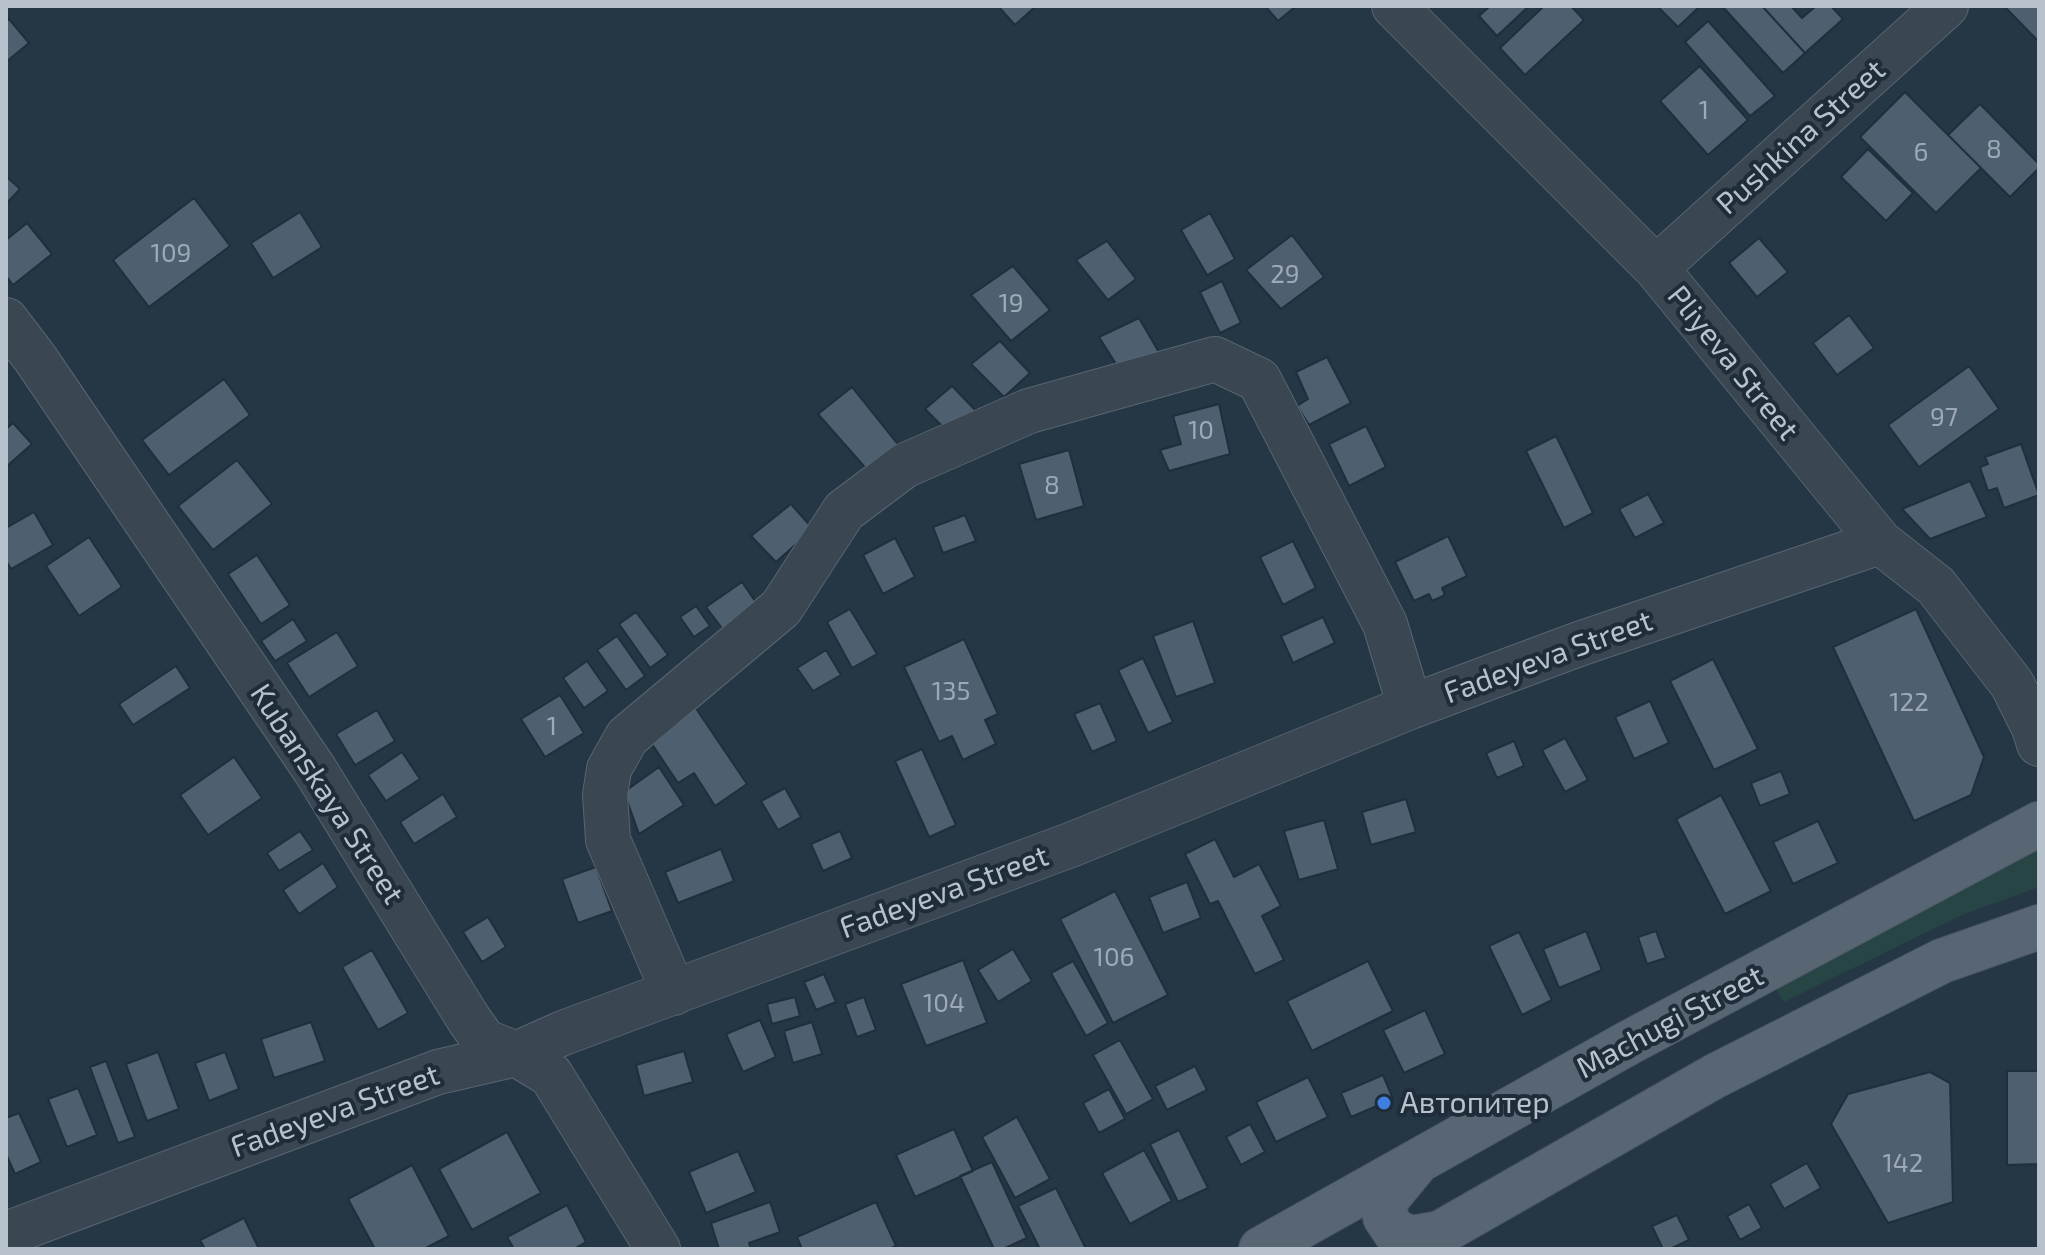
<!DOCTYPE html>
<meta charset="utf-8">
<style>
body{margin:0}
#map{position:relative;width:2045px;height:1255px;overflow:hidden;background:#253644;font-family:"Exo 2",sans-serif}
canvas{display:block}
.frame{position:absolute;inset:0;border:8px solid #b7c2cd;pointer-events:none}
</style>
<div id="map">
<canvas width="2045" height="1255"></canvas>
<div class="frame"></div>
</div>
<script>
const g = document.querySelector('canvas').getContext('2d');
g.lineJoin = 'round';
function fillPath(path, color) {
  g.fillStyle = color;
  g.fill(path, 'evenodd');
}
function strokePath(path, color, width, dash) {
  g.strokeStyle = color;
  g.lineWidth = width;
  g.lineCap = dash ? 'butt' : 'round';
  g.setLineDash(dash || []);
  g.stroke(path);
}
function drawText(font, color, halo, rows, align = 'center') {
  g.font = font + ' "Exo 2",sans-serif';
  g.lineWidth = 8;
  g.setLineDash([]);
  g.textBaseline = 'middle';
  g.strokeStyle = halo;
  g.fillStyle = color;
  for (const [text, x, y, turn = 0] of rows) {
    g.save();
    g.translate(x, y);
    g.rotate((+turn || 0) * Math.PI / 180);
    g.textAlign = isNaN(turn) ? turn : align;
    if (halo) g.strokeText(text, 0, 0);
    g.fillText(text, 0, 0);
    g.restore();
  }
}
const green = new Path2D(`
 M2039 849V887L1962 915 1784 1002 1776 989Z`);
const building = new Path2D(`
 M998 6H1036L1015 25Z
 M1265 6H1296L1278 21Z
 M1490 6H1529L1497 36 1479 16Z
 M1544 6H1571L1584 20 1525 75 1500 48Z
 M1657 6H1696L1698 8 1678 27Z
 M1722 6H1762L1805 53 1783 73Z
 M1762 6H1791L1802 18 1816 6H1831L1843 19 1805 53Z
 M2004 6H2039V42Z
 M9 19 29 43 6 62V22Z
 M1708 21 1775 96 1750 116 1685 42Z
 M1700 66 1748 120 1708 155 1660 101Z
 M1905 92 1981 168 1936 213 1860 137Z
 M1980 104 2039 164V168L2010 197 1948 135Z
 M1868 149 1913 193 1886 221 1841 177Z
 M6 176 20 189 6 204Z
 M194 198 230 246 149 307 113 260Z
 M300 212 322 247 273 278 251 243Z
 M1210 213 1235 259 1207 275 1181 230Z
 M27 223 52 254 13 285 6 276V240Z
 M1292 235 1324 277 1281 309 1246 270Z
 M1759 238 1788 272 1757 297 1729 263Z
 M1107 241 1136 279 1108 300 1076 260Z
 M1013 266 1050 310 1011 341 971 295Z
 M1222 281 1241 323 1220 333 1200 292Z
 M1849 315 1874 348 1837 375 1813 343Z
 M1139 318 1160 354 1121 372 1099 337Z
 M1000 341 1030 373 1004 397 971 364Z
 M1327 357 1351 403 1309 425 1297 406 1308 399 1296 372Z
 M1969 366 1999 409 1919 467 1888 425Z
 M224 379 250 415 169 475 142 440Z
 M952 386 979 414 952 436 925 409Z
 M852 387 900 447 869 472 818 414Z
 M1219 404 1230 454 1169 471 1160 450 1181 444 1173 416Z
 M13 423 32 444 6 467V429Z
 M1366 426 1386 467 1349 486 1329 444Z
 M1556 436 1593 513 1564 528 1526 451Z
 M2021 444 2039 495 2004 508 1997 488 1988 491 1980 467 1988 464 1985 457Z
 M1069 450 1084 506 1036 520 1019 464Z
 M237 460 272 504 213 550 178 506Z
 M1970 481 1987 517 1930 539 1902 509Z
 M1648 494 1664 523 1635 538 1619 509Z
 M791 504 813 529 776 562 751 536Z
 M34 512 53 545 11 569 6 561V528Z
 M965 515 976 541 943 553 933 527Z
 M1448 536 1467 576 1442 588 1445 595 1432 601 1429 594 1414 601 1395 562Z
 M89 537 122 587 79 616 46 566Z
 M895 538 915 577 883 594 863 555Z
 M1293 541 1316 588 1283 605 1260 557Z
 M257 555 290 605 261 624 228 574Z
 M742 582 759 607 724 631 706 607Z
 M696 606 710 626 694 637 680 617Z
 M850 609 877 654 852 668 827 622Z
 M1916 609 1984 757 1971 795 1914 821 1833 647Z
 M636 612 668 655 650 668 619 624Z
 M1323 617 1335 643 1293 663 1281 636Z
 M293 619 307 641 275 661 261 641Z
 M1193 621 1215 683 1176 697 1153 636Z
 M337 632 358 666 309 697 287 663Z
 M617 636 645 676 626 690 597 650Z
 M964 639 998 714 985 720 996 744 963 760 952 736 939 742 904 667Z
 M826 650 841 675 813 691 797 668Z
 M1143 658 1173 722 1148 733 1118 670Z
 M1713 659 1758 749 1714 770 1670 681Z
 M587 661 608 691 584 708 563 678Z
 M176 666 190 688 133 725 119 704Z
 M560 695 584 733 545 757 521 719Z
 M1650 701 1669 743 1634 759 1615 717Z
 M1100 703 1117 741 1092 752 1074 714Z
 M695 707 747 784 715 806 694 773 678 783 648 738Z
 M377 710 395 741 355 765 336 734Z
 M1565 738 1588 780 1565 792 1542 750Z
 M1514 741 1524 766 1497 778 1486 753Z
 M922 749 956 825 929 837 895 761Z
 M402 752 420 779 386 801 368 775Z
 M234 757 262 798 208 835 180 795Z
 M659 767 684 805 639 834 624 792Z
 M1781 771 1790 794 1760 806 1751 783Z
 M785 788 801 817 778 830 761 801Z
 M443 794 457 817 414 844 400 822Z
 M1721 795 1771 891 1725 914 1676 819Z
 M1406 799 1416 832 1371 845 1362 812Z
 M1324 820 1338 869 1299 880 1284 831Z
 M1818 821 1838 863 1793 884 1773 842Z
 M300 831 313 850 279 871 267 853Z
 M840 831 852 858 823 871 811 844Z
 M1215 839 1234 877 1259 864 1281 906 1262 916 1284 960 1255 974 1218 901 1210 904 1185 854Z
 M721 849 734 881 678 903 665 872Z
 M323 863 338 887 299 914 283 890Z
 M596 867 612 911 578 923 562 879Z
 M1187 882 1201 918 1163 933 1149 897Z
 M1115 891 1168 995 1113 1023 1060 919Z
 M488 917 506 947 482 962 463 932Z
 M1586 931 1602 970 1559 988 1543 949Z
 M1656 931 1666 958 1647 964 1638 937Z
 M1519 932 1552 1000 1522 1015 1489 946Z
 M1013 949 1032 981 998 1002 978 970Z
 M372 950 408 1013 378 1030 342 967Z
 M963 960 987 1023 926 1046 901 984Z
 M1073 961 1108 1023 1086 1036 1051 973Z
 M1368 961 1393 1011 1312 1051 1287 1001Z
 M824 974 836 1002 816 1010 804 982Z
 M795 997 800 1016 772 1024 767 1004Z
 M864 997 876 1030 857 1037 845 1004Z
 M1425 1010 1445 1054 1404 1073 1383 1030Z
 M760 1020 776 1057 743 1072 726 1034Z
 M311 1022 325 1061 274 1078 261 1039Z
 M812 1022 822 1054 793 1063 784 1031Z
 M1120 1040 1153 1099 1126 1114 1093 1055Z
 M684 1051 693 1082 644 1096 636 1065Z
 M158 1052 179 1109 147 1121 126 1064Z
 M225 1052 239 1089 209 1101 195 1063Z
 M106 1061 135 1137 118 1143 90 1067Z
 M1195 1066 1207 1090 1167 1110 1155 1086Z
 M2007 1071H2039V1164L2007 1165Z
 M1930 1072 1950 1083 1953 1202 1888 1223 1831 1124 1848 1094Z
 M1383 1075 1393 1099 1351 1117 1341 1093Z
 M1308 1077 1328 1117 1276 1142 1256 1102Z
 M78 1088 97 1135 67 1147 48 1099Z
 M1109 1089 1125 1119 1099 1133 1083 1103Z
 M19 1113 41 1162 15 1174 6 1154V1118Z
 M1017 1117 1050 1179 1015 1198 982 1137Z
 M1250 1124 1265 1152 1241 1165 1226 1137Z
 M954 1129 973 1171 915 1197 896 1155Z
 M1179 1130 1208 1188 1178 1202 1150 1144Z
 M507 1132 541 1193 472 1230 439 1169Z
 M1144 1150 1172 1201 1130 1224 1102 1173Z
 M738 1151 756 1192 706 1213 689 1172Z
 M992 1162 1027 1238 1003 1249H994L960 1176Z
 M1807 1163 1821 1188 1784 1209 1770 1184Z
 M412 1165 449 1236 424 1249H375L348 1199Z
 M1056 1188 1086 1249H1040L1018 1206Z
 M770 1202 780 1232 749 1243 751 1249H719L711 1223Z
 M876 1202 896 1246 889 1249H802L797 1237Z
 M1749 1204 1762 1228 1740 1240 1727 1216Z
 M567 1205 586 1242 574 1249H514L507 1237Z
 M1677 1215 1689 1240 1670 1249H1663L1652 1226Z
 M244 1218 259 1249H205L200 1240Z`);
const minor = new Path2D(`
 M1394 6 1656 268 1880 542 1936 586 2012 684 2034 728 2039 744
 M1656 268 1946 6
 M6 320 35 358 315 770 468 1018 484 1041 516 1054 551 1075 658 1249
 M674 993 608 840 605 795 609 769 627 737 781 608 844 511 904 466 1029 411 1215 359 1259 380 1385 624 1410 707
 M6 1234 438 1072 516 1054 563 1033 1073 844 1410 707 1579 644 1880 542`);
const major = new Path2D(`
 M1414 1166 1386 1200 1385 1217 1395 1232 1412 1238 1441 1233
 M1261 1249 1630 1042 2039 824
 M1412 1249 1715 1076 1942 961 2039 927`);
const markers = [
 [1384,1103,8,"#3f7fe0"]
];
const numberNames = [
 ["1",1704,110],
 ["8",1994,149],
 ["6",1921,152],
 ["109",171,253],
 ["29",1285,274],
 ["19",1011,303],
 ["97",1944,417],
 ["10",1201,430],
 ["8",1052,485],
 ["135",951,691],
 ["122",1909,702],
 ["1",552,726],
 ["106",1114,957],
 ["104",944,1003],
 ["142",1903,1163]
];
const streetNames = [
 ["Pushkina Street",1801,137,-42],
 ["Pliyeva Street",1733,363,51],
 ["Fadeyeva Street",1548,657,-20],
 ["Kubanskaya Street",327,794,57],
 ["Fadeyeva Street",944,892,-20],
 ["Machugi Street",1670,1022,-28],
 ["Fadeyeva Street",335,1111,-20]
];
const poiNames = [
 ["Автопитер",1400,1103]
];
fillPath(green, '#284545');
fillPath(building, '#4e5f6f');
strokePath(building, '#212e3b', 2);
strokePath(minor, '#586571', 46);
strokePath(major, '#475360', 46);
strokePath(minor, '#3a4753', 44);
strokePath(major, '#586673', 44);
for (const [x, y, r, color] of markers) {
  const dot = new Path2D();
  dot.arc(x, y, r, 0, 2 * Math.PI);
  g.fillStyle = color;
  g.fill(dot);
  strokePath(dot, '#1f2c39', 3);
}
drawText('26px', '#9da9b6', null, numberNames);
drawText('30px', '#b7c2cd', '#1f2c39', streetNames);
drawText('30px', '#b7c2cd', '#1f2c39', poiNames, 'left');
</script>
